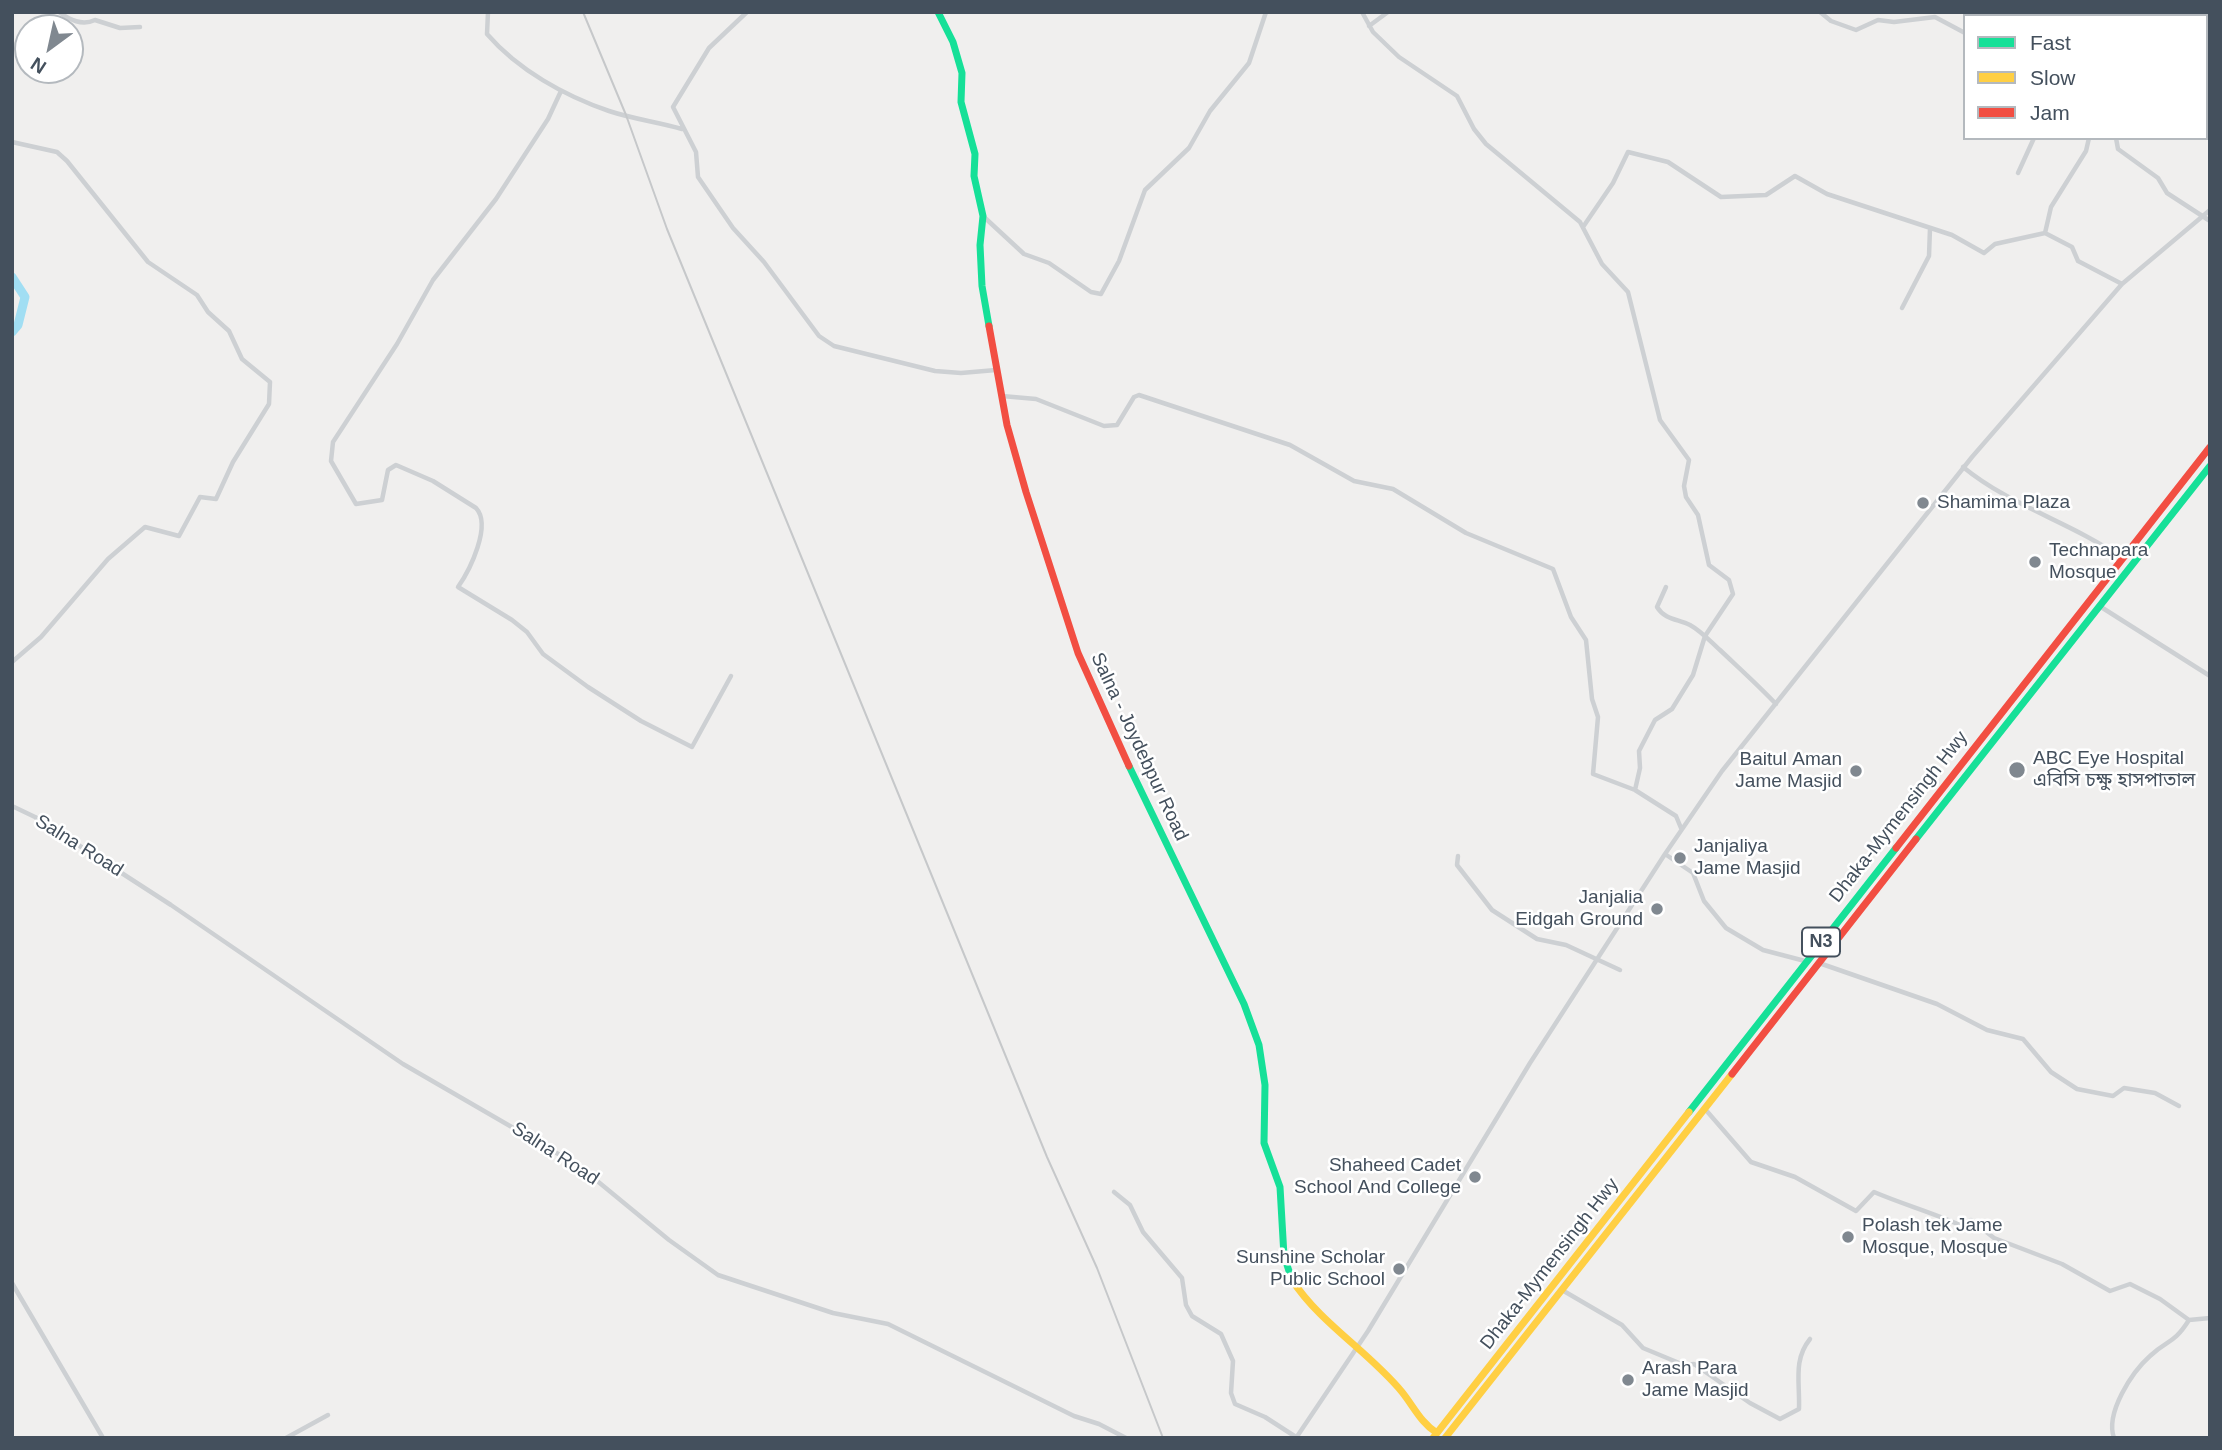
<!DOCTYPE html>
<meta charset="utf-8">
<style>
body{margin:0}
#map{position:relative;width:2222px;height:1450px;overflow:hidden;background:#f0efee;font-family:Helvetica,sans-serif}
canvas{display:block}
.frame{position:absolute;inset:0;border:14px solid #44505d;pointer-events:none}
.legend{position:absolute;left:1963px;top:14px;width:245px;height:126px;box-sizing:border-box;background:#fff;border:2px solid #b4b9be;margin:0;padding:9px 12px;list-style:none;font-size:21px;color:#44505d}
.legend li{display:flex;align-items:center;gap:14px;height:35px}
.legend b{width:35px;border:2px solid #b4b9be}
.north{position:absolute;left:14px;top:14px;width:70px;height:70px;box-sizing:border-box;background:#fff;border:2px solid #b4b9be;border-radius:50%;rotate:213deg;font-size:19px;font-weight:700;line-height:28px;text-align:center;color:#44505d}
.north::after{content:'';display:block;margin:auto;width:24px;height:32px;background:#808890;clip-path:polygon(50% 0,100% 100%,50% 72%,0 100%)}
</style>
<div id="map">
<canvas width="2222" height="1450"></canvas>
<div class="frame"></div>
<ul class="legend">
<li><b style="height:9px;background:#16e098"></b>Fast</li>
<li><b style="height:9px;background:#ffcf43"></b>Slow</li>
<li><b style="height:9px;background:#f24e42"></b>Jam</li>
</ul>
<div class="north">N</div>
</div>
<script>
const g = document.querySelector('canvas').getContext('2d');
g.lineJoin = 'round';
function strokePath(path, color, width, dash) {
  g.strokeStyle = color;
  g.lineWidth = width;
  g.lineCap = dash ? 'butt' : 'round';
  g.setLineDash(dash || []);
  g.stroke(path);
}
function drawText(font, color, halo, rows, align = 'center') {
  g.font = font + ' Helvetica,"Noto Sans Bengali",sans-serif';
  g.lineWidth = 5;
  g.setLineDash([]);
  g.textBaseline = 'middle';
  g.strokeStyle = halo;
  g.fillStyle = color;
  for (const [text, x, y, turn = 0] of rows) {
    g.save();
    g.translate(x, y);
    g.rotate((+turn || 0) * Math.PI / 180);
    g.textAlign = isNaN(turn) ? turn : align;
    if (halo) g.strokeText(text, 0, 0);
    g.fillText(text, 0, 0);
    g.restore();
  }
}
const river = new Path2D(`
 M12 277 25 297 18 325 12 332`);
const street = new Path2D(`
 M59 12C70 20 82 26 95 20L120 28 140 27
 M488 12 487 34C518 70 565 96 609 111 633 119 658 122 682 129
 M747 12 709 48 673 107 696 152 698 177 733 228 764 262 819 336 834 346 935 371 961 373 996 370
 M1362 12 1373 32 1399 57 1457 96 1474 129 1486 144 1580 222 1602 264 1628 292 1660 420 1689 460 1684 486 1686 497 1698 515 1709 565 1729 580 1733 594 1705 636 1693 675 1672 709 1655 720 1639 751 1640 768 1635 790 1676 816 1681 828
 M1820 12 1831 21 1856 30 1878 20 1894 22 1935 17 1965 33
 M2055 16 2057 12
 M1369 26 1388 12
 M561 91 548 119 496 199 433 280 397 344 333 442 331 461 356 504 382 500 388 470 396 465 433 481 476 508C492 525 470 570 458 587L512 620 527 632 543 654 588 687 641 721 692 747 731 676
 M2116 138 2118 149 2158 178 2167 193 2210 221
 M12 142 57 152 67 161 148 262 197 295 208 312 229 331 242 359 270 382 269 404 233 462 216 499 200 497 179 536 145 527 108 559 41 637 12 662
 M2018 173 2034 138
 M984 217 1024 254 1049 263 1091 292 1101 294 1119 261 1145 190 1189 148 1210 111 1249 63 1266 12
 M1583 227 1613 183 1628 152 1668 162 1721 197 1766 195 1795 176 1827 194 1952 235 1984 253 1995 244 2045 233 2051 207 2086 151 2089 138
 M2045 233 2072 247 2078 261 2122 284
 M1902 308 1929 256 1930 228
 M1002 396 1036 399 1104 426 1117 425 1134 397 1139 395 1290 445 1354 481 1393 489 1466 533 1553 569 1571 617 1586 640 1592 699 1598 717 1593 774 1635 790
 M1963 467C2012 507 2071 522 2122 558
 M1666 587 1657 607C1665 620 1678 619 1690 625 1701 631 1711 642 1720 650 1739 668 1758 685 1776 704
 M2101 607 2210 676
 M12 806 35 817 171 905 403 1064 579 1166 669 1240 718 1275 833 1313 888 1324 1074 1416 1099 1424 1126 1438
 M1665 854 1693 873 1704 901 1726 928 1763 950 1805 961
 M1458 856 1457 865 1492 910 1537 939 1566 945 1620 970
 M1819 963 1937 1004 1987 1030 2023 1039 2051 1072 2077 1089 2113 1096 2124 1088 2155 1093 2179 1106
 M1705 1109 1751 1162 1795 1177 1856 1211 1874 1192C1902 1204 1931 1212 1960 1225L1971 1220 1994 1238 2062 1264 2110 1291 2130 1284 2160 1299 2189 1320
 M1114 1192 1130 1205 1143 1232 1182 1278 1186 1305 1192 1316 1221 1334 1233 1361 1231 1393 1235 1404 1265 1417 1296 1437
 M12 1283 103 1438
 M1562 1290 1622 1325 1643 1348 1684 1365 1694 1364 1750 1403 1780 1419 1799 1409C1800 1382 1793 1360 1810 1339
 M286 1438 328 1415
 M1296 1438 1368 1331 1530 1063 1665 854 1722 771 1972 457 2122 284 2210 210
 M2114 1438C2105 1413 2132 1372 2150 1356 2168 1339 2173 1345 2189 1320L2210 1318`);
const fast = new Path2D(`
 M938 12 953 42 962 73 961 102 975 154 974 176 983 216 980 245 982 286 989 326
 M1129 766 1244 1004 1259 1045 1265 1085 1264 1143 1280 1187 1284 1256 1292 1280
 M1916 839 2210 466
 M1689 1112 1896 848`);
const slow = new Path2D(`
 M1292 1280C1321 1324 1368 1351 1402 1392 1414 1407 1421 1423 1437 1433
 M1433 1438 1689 1112
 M1445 1438 1732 1074`);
const jam = new Path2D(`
 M989 326 1007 425 1026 492 1078 653 1129 766
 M1896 848 2210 447
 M1732 1074 1916 839`);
const rail = new Path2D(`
 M583 12 626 115 667 229 1047 1157 1097 1268 1163 1438`);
const markers = [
 [1923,503,7,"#808890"],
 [2035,562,7,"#808890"],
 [2017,770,9,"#808890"],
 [1856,771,7,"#808890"],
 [1680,858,7,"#808890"],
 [1657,909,7,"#808890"],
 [1475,1177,7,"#808890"],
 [1848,1237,7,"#808890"],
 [1399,1269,7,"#808890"],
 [1628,1380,7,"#808890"]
];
const shields = [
 [1821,942,38]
];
const shieldNames = [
 ["N3",1821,942]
];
const poiNames = [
 ["Shamima Plaza",1937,503],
 ["Technapara",2049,551],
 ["Mosque",2049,573],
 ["ABC Eye Hospital",2033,759],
 ["এবিসি চক্ষু হাসপাতাল",2033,781],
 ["Baitul Aman",1842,760,"right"],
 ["Jame Masjid",1842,782,"right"],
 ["Janjaliya",1694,847],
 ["Jame Masjid",1694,869],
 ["Janjalia",1643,898,"right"],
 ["Eidgah Ground",1643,920,"right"],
 ["Shaheed Cadet",1461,1166,"right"],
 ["School And College",1461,1188,"right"],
 ["Polash tek Jame",1862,1226],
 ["Mosque, Mosque",1862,1248],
 ["Sunshine Scholar",1385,1258,"right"],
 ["Public School",1385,1280,"right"],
 ["Arash Para",1642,1369],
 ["Jame Masjid",1642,1391]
];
const streetNames = [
 ["Salna - Joydebpur Road",1139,747,65],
 ["Dhaka-Mymensingh Hwy",1899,817,-52],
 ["Salna Road",79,846,32],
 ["Salna Road",555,1154,33],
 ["Dhaka-Mymensingh Hwy",1550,1264,-52]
];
strokePath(river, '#a1def3', 9);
strokePath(street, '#cdd0d3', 4.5);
strokePath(fast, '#16e098', 7);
strokePath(slow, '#ffcf43', 7);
strokePath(jam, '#f24e42', 7);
strokePath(rail, '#c6c8ca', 2);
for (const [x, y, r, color] of markers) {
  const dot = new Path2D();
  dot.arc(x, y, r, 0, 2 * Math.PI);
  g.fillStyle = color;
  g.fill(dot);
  strokePath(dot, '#fff', 2.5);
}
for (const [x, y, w] of shields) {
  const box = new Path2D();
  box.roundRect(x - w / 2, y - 14.5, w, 29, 5);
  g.fillStyle = '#fff';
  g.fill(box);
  strokePath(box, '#44505d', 2);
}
drawText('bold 18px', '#44505d', null, shieldNames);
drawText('19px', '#44505d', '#fff', poiNames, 'left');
drawText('19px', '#44505d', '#fff', streetNames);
</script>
